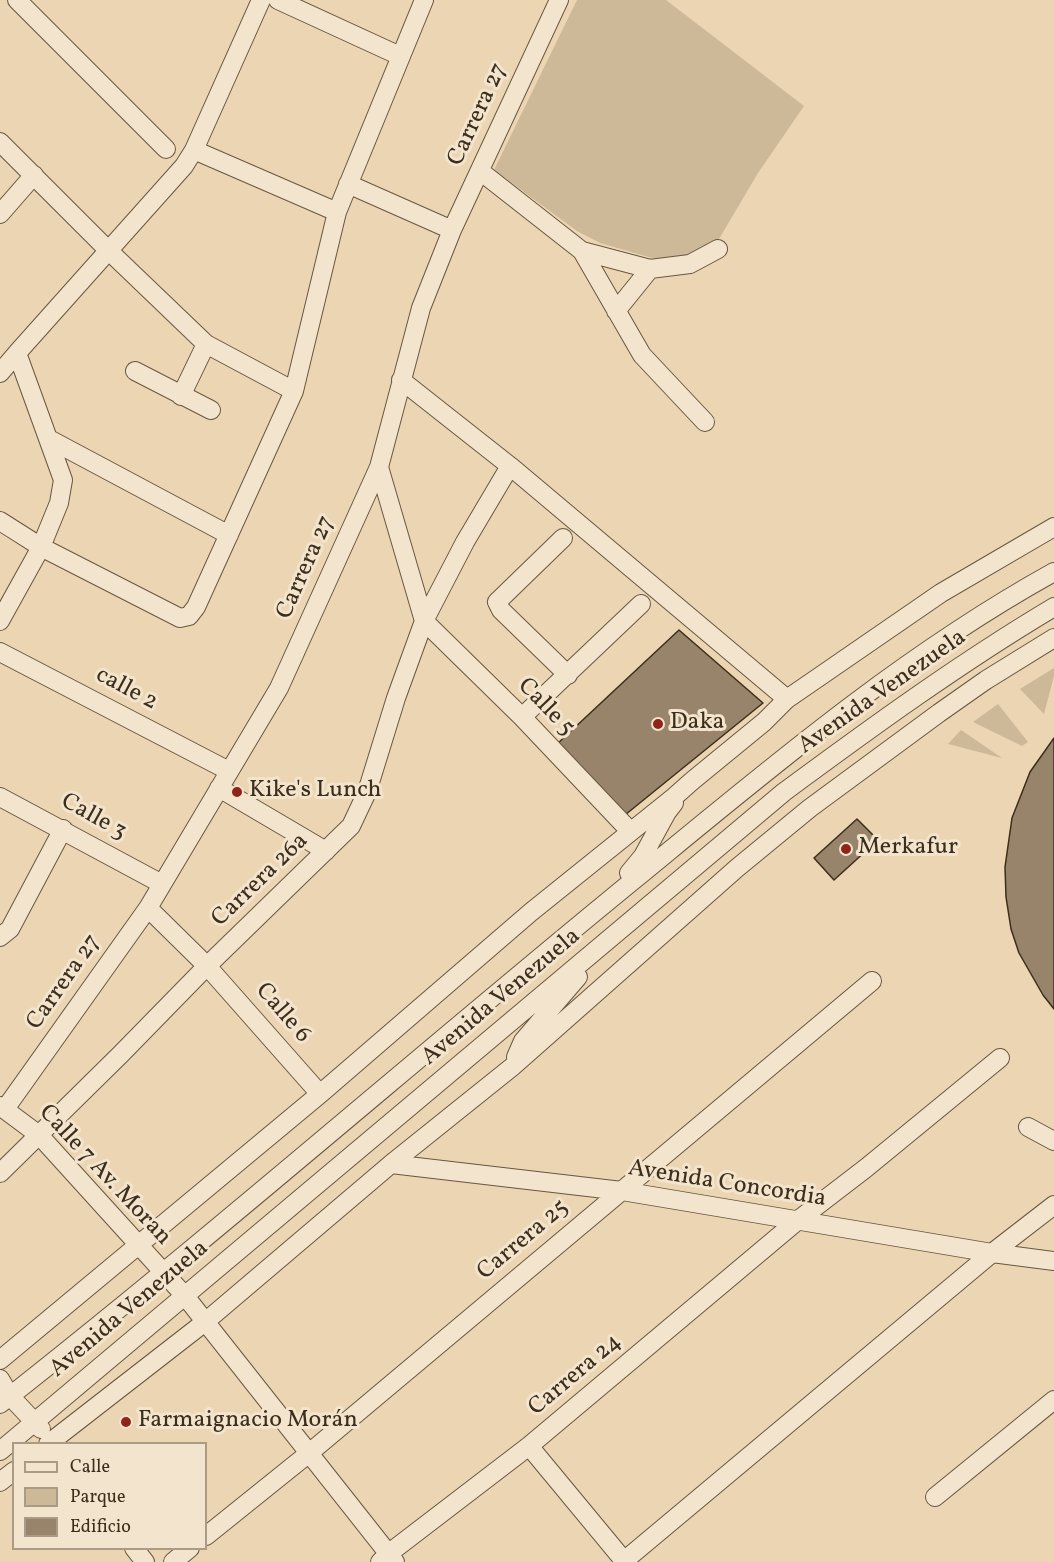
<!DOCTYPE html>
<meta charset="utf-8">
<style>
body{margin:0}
#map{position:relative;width:1054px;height:1562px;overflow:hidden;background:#ebd5b2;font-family:Vollkorn,serif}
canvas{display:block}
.legend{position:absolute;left:12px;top:1442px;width:195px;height:108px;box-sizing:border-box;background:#f2e4cd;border:2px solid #aa9b86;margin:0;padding:8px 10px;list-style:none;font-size:18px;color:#3d2d1c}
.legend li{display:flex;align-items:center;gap:12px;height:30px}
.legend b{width:30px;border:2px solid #aa9b86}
</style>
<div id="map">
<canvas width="1054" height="1562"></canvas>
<ul class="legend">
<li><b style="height:8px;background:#f2e4cd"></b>Calle</li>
<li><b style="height:16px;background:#cdb898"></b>Parque</li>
<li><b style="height:16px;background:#97846a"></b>Edificio</li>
</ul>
</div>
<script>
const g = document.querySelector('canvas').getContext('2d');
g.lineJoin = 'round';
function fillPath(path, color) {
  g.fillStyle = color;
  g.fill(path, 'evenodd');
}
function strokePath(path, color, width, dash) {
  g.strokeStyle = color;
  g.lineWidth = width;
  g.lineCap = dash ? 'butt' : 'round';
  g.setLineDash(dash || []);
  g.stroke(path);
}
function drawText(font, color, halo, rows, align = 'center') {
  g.font = font + ' Vollkorn,serif';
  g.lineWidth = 6;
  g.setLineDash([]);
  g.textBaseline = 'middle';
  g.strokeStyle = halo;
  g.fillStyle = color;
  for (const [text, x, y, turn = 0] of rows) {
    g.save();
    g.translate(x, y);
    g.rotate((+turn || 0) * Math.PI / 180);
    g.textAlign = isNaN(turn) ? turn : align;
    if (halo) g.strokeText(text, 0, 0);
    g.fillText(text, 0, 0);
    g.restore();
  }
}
const green = new Path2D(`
 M577 0H666L804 106 758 173 716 244 694 256 666 262 600 243 577 231 494 170Z
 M1054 668V676L1044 714 1020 689Z
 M998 704 1028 742 1022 746 973 722Z
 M961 730 1002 758 948 744Z`);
const building = new Path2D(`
 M679 630 763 703 625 815 556 745Z
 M1054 738V1009L1043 995 1019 953 1011 929 1006 897 1005 867 1012 818 1030 772Z
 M857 819 878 840 834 880 814 858Z`);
const minor = new Path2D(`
 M17 0 166 149
 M278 0 400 56
 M0 142 109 251 206 344 294 391
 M194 150 337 212
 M480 171 582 251 642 355 705 422
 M348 184 452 230
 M0 214 34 175
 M582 251 650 269 690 264 718 249
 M616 311 650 269
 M135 371 211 410
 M0 373 17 353
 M401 380 510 466 787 699
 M181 396 206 344
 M49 439 229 535
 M379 467 424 621 522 717 630 831
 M0 521 41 547 180 618 189 616 196 607 294 391 337 212 424 0
 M563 538 497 602 501 610 568 675
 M0 621 41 547 59 503 63 480 17 353 184 166 194 150 261 0
 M0 652 229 771
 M522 717 641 604
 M219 788 326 851
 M0 797 162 884
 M629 873 643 856 667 812 674 803
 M148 908 207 966 320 1094
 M0 937 10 929 63 829
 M516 1057 523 1041 578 977
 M0 1106 39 1135 185 1296 395 1562
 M5 1109 148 908 279 688 379 467 421 308 452 230 559 0
 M1028 1127 1054 1141
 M391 1164 622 1191 992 1253 1054 1261
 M0 1173 120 1055 207 966 351 826 367 792 396 698 424 621 465 542 510 466
 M0 1360 320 1094 531 912 674 797 692 781 764 722 787 699 941 593 1054 527
 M0 1379 10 1396 41 1429
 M0 1404C216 1234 422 1053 635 879 769 769 902 656 1054 572
 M48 1444 205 1322 391 1164 512 1067 737 868 810 808 939 713 986 680 1054 638
 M529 1446 625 1562
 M0 1451 784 792C872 727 960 663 1054 607
 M0 1482 14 1471
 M935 1497 1054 1400
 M206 1536 308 1454 872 981
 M134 1548 145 1562
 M624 1561 992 1253 1054 1205
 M173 1562 190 1548
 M380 1562 388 1554 529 1446 797 1221 866 1168 1000 1058`);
const markers = [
 [658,724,6,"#8f2418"],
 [237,792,6,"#8f2418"],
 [846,849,6,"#8f2418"],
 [126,1422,6,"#8f2418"]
];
const streetNames = [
 ["Carrera 27",479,115,-65],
 ["Carrera 27",307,568,-66],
 ["calle 2",126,690,28],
 ["Avenida Venezuela",883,693,-35],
 ["Calle 5",545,708,46],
 ["Calle 3",93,818,29],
 ["Carrera 26a",261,881,-44],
 ["Carrera 27",65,983,-55],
 ["Avenida Venezuela",502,998,-40],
 ["Calle 6",282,1014,49],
 ["Calle 7 Av. Moran",104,1176,47],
 ["Avenida Concordia",727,1185,9],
 ["Carrera 25",524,1241,-40],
 ["Avenida Venezuela",130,1310,-40],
 ["Carrera 24",576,1376,-40]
];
const poiNames = [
 ["Daka",670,724],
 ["Kike's Lunch",249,792],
 ["Merkafur",858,849],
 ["Farmaignacio Morán",138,1422]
];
fillPath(green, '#cdb898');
fillPath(building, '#97846a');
strokePath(building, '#3d2d1c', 1.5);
strokePath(minor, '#685742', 20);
strokePath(minor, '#f2e4cd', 18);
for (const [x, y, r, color] of markers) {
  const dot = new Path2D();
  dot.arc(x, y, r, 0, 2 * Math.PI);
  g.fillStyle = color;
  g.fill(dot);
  strokePath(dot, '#f2e4cd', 2);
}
drawText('24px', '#3d2d1c', '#f2e4cd', streetNames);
drawText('24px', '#3d2d1c', '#f2e4cd', poiNames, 'left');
</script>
